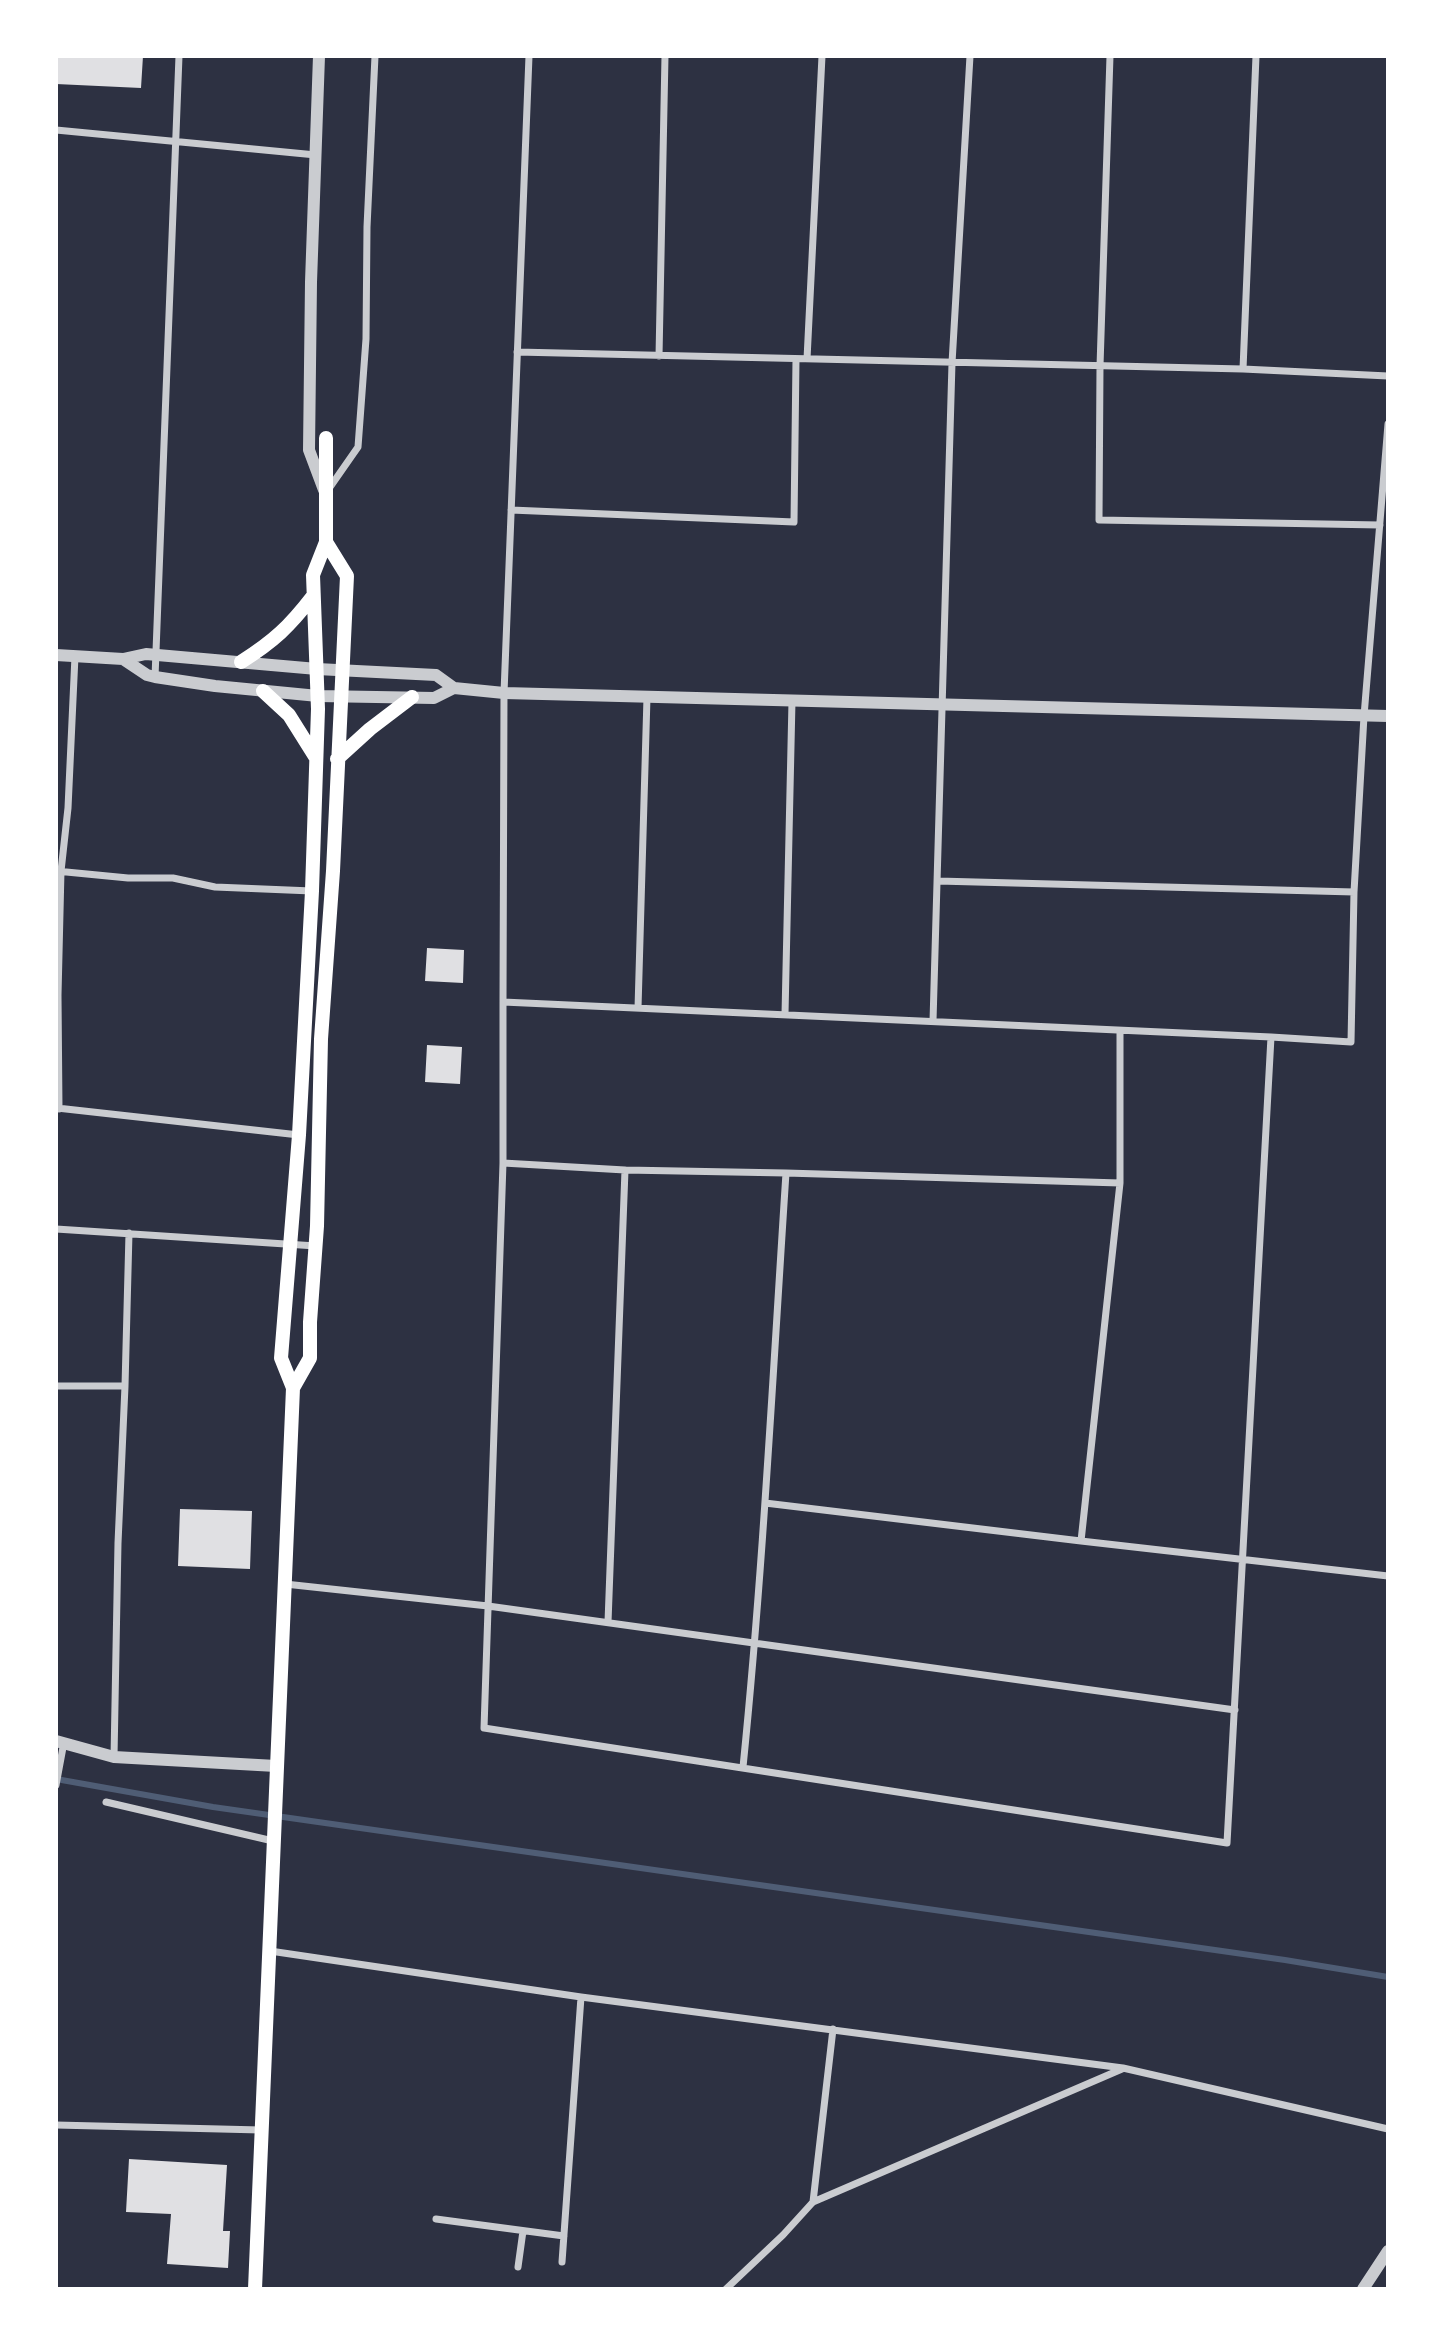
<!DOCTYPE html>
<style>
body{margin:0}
#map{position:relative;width:1444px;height:2345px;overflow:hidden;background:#2d3142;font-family:"Fira Sans",sans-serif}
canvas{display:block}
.frame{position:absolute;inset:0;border:58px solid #fff;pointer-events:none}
</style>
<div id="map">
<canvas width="1444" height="2345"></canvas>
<div class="frame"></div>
</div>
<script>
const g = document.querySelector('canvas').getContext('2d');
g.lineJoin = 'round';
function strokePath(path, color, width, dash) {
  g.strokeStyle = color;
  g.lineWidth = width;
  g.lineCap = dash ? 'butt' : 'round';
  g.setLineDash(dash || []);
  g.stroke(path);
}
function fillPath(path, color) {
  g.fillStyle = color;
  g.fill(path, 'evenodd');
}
const stream = new Path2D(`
 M56 1779 213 1807 1285 1960 1388 1977`);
const building = new Path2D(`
 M56 56H143L141 88 56 84Z
 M427 948 464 950 463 983 425 981Z
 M427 1045 462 1047 460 1084 425 1082Z
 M180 1509 252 1511 250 1569 178 1566Z
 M129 2159 227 2165 223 2231H230L228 2268 167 2264 171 2214 126 2212Z`);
const minor = new Path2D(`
 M1110 56 1100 366 1099 520 1380 525
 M56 130 316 155
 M517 352 1243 369 1256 56
 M659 356 665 56
 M807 359 822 56
 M1243 369 1388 376
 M328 490 358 447 366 339 367 227 375 56
 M511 510 794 522 796 359
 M155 677 179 56
 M56 871 128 878H173L215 887 312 891
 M938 881 1354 892 1351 1042 1271 1037
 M1354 892 1364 716 1388 424
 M503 1002 1271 1037 1227 1843 484 1728 503 1163Z
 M503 1002 504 693 529 56
 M638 1008 647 697
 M785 1014 792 701
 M933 1021 952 363 970 56
 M57 1108 299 1135
 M59 1109 58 995 61 871 68 808 75 656
 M503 1163 625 1170
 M1120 1183V1031
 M56 1229 316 1246
 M56 1386H125L118 1543 114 1757
 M125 1386 129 1233
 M1081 1541 1388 1576
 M285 1584 488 1606 1235 1710
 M608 1622 625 1170 786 1173
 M743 1767C763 1570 773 1371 786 1173L1120 1183 1081 1541 765 1503
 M56 1785 64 1742
 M106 1802 273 1841
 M270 1951 581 1997 1123 2068 1388 2129
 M56 2125 261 2130
 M813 2202 833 2029
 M436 2219 564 2236
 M562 2262 581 1997
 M518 2267 523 2231
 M726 2289 783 2235 813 2202 1122 2069`);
const tertiary = new Path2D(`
 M319 56 311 282 309 450 324 490
 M56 655 123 659 146 654 317 669 436 675 454 688 504 693 1388 716
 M123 659 147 675 155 677 215 686 318 696 434 698 454 688
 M56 1741 114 1757 276 1766
 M1363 2289 1388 2251`);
const secondary = new Path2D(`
 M241 662C274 641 289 627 313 596
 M263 691 289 715 316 758
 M337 759 370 729 412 697
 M293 1388 310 1358V1322L317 1226 321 1039 333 871 347 576 326 542
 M255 2289 293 1388 281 1358 299 1135 312 891 318 709 313 575 326 542V438`);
strokePath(stream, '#4f5d75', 6);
fillPath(building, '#e0e0e3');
strokePath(minor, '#caccd0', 7);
strokePath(tertiary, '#caccd0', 12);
strokePath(secondary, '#fff', 14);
</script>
